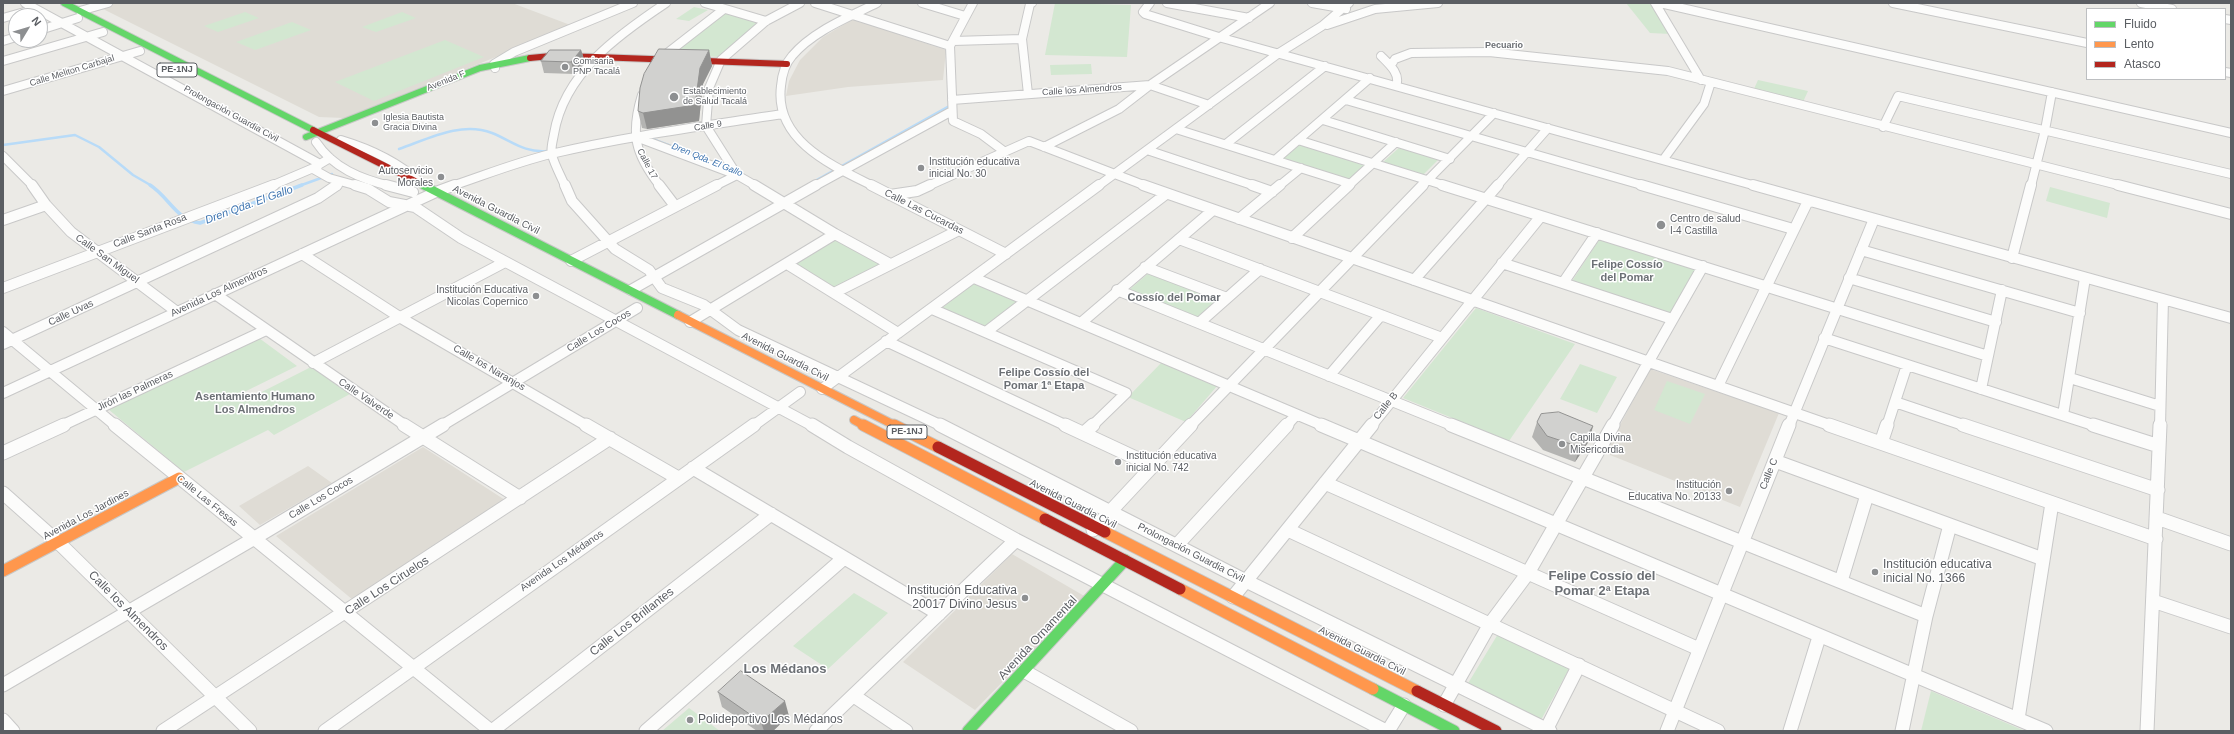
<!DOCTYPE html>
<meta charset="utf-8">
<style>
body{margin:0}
#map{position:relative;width:2234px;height:734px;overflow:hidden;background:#ebeae6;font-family:Helvetica,sans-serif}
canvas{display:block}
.frame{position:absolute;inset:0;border:4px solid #5b5e63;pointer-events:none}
.legend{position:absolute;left:2086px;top:8px;width:140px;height:72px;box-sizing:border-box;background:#fff;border:1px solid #bdbfc1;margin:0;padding:5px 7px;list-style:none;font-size:12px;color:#5b5e63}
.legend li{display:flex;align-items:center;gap:8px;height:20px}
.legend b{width:20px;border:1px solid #bdbfc1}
.north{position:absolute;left:8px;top:8px;width:40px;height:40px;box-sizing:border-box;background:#fff;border:1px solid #bdbfc1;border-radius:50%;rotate:52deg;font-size:11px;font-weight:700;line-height:16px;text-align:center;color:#5b5e63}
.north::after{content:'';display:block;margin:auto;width:14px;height:18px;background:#8d8f91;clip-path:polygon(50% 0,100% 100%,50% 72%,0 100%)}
</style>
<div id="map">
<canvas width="2234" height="734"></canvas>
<div class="frame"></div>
<ul class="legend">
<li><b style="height:5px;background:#63d668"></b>Fluido</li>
<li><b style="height:5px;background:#ff974d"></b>Lento</li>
<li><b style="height:5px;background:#b3261e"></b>Atasco</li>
</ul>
<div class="north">N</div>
</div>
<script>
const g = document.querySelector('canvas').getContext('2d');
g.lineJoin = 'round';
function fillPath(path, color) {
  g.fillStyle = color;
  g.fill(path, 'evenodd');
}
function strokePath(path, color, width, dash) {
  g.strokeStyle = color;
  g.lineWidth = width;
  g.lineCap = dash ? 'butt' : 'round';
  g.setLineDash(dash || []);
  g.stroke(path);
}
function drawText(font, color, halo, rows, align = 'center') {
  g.font = font + ' Helvetica,sans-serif';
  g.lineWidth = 3;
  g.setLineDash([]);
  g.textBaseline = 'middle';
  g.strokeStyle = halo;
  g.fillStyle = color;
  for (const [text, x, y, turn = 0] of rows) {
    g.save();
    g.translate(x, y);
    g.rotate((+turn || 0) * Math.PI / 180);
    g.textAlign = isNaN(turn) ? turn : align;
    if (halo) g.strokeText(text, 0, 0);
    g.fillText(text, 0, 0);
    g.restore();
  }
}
const education = new Path2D(`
 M113 3H512L573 26 344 118 319 117 99 7Z
 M853 19 946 50 943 80 848 87 786 96 789 81 800 60 823 37Z
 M1650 369 1779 413 1740 507 1605 453Z
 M423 447 505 500 353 600 276 536Z
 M308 466 332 483 260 525 239 506Z
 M1012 554 1086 597 975 710 903 662Z`);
const green = new Path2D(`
 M1055 3 1131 5 1127 57 1045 55Z
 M1626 3H1650L1671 34 1650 33Z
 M694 7 708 10 689 21 676 19Z
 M245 12 259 18 218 32 204 26Z
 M402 12 416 18 376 32 362 27Z
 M726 12 759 23 719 57 670 54Z
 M292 22 311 30 255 50 236 42Z
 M445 40 484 57 374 101 335 82Z
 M1091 64 1092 74 1051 75 1050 65Z
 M1758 80 1808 91 1803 102 1753 91Z
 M1298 142 1367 164 1349 181 1279 158Z
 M1401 146 1440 158 1422 176 1382 163Z
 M2050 187 2110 203 2107 218 2046 201Z
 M1601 237 1697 268 1669 315 1572 281Z
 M836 238 883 263 837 289 792 263Z
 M1151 271 1223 299 1200 319 1129 290Z
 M974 282 1022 302 986 329 942 308Z
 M1476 308 1575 344 1509 441 1403 398Z
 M259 338 297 366 236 396 242 402 311 367 350 394 274 435 268 430 184 472 108 409Z
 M1162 362 1218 385 1186 422 1128 397Z
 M1580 364 1617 377 1597 413 1560 399Z
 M1667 381 1705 394 1690 424 1654 410Z
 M854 593 888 613 828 669 793 646Z
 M1498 634 1570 667 1541 720 1467 685Z
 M1931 691 2025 731H1921Z
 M689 708 720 731H662Z`);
const streamFar1 = new Path2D(`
 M647 137 703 158
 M3 145 75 135 99 147 133 175 152 186
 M399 149C428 139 461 121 492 133 512 141 524 153 547 151
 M813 182 951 105
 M299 186 332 174`);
const stream = new Path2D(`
 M150 185C169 197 176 220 200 223L302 185`);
const streetFar2 = new Path2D(`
 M25 3 320 164 330 158
 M705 3 766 21
 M815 3 950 46
 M922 3 965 16
 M973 3 950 46 953 121 981 134 1005 152
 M1150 3 1143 12 1145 14 1222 38 1756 186
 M1167 3 1249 18
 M1312 3 1346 9
 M1655 3 1701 80
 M1660 3 2231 133
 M1893 3 2087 43
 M2141 3 2172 9
 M80 11 108 3
 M3 18 35 9
 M2225 19 2231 20
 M1327 25 1375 9 1438 3
 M40 30 78 18
 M3 41 16 37
 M953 41 1022 39
 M1381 56C1389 64 1401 74 1396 86
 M661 58 724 9
 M3 61 103 32
 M1391 65 1395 59 1411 53 1489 52 1668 71 2122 186
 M495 68 494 64 514 52 633 3
 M2225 72 2231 73
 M3 91 140 51
 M1028 94 1022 39 1030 4 1032 3
 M642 95C630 134 635 154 660 186
 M952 100 1150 85 1209 105
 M1346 100 1645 186
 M1323 120 1450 159
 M1883 127 1898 96 2231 174
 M1176 129 1351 184
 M636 137 737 175 756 186
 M341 140C371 149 397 161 420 182
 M1298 140 1446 186
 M316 142C333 168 361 179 390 186
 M1226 144 1325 66
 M1044 147 1119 109 1150 85 1270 3
 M1147 150 1255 186
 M3 156 33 186
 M1275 160 1370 78
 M1663 160 1704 104 1711 82
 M313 169 329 178 358 186
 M737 175 706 126 709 88 721 60 766 21 800 3
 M271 186 318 166
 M337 186 339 181
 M452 186C485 175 517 162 551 154 627 136 705 126 782 114
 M565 186C561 176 555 166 552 155 550 150 553 140 554 134 564 73 618 35 666 3
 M715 186 737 175
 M815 186 952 111
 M873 186C833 166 774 141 781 86 782 75 784 65 792 56 813 31 849 17 877 3
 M928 186 1029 141 1146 186
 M1098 186 1279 53 1322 26 1349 3
 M1279 186 1301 168
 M1348 186 1396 142
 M1422 186 1494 113
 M1497 186 1548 128
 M2031 186 2045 130 2052 92`);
const streetFar1 = new Path2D(`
 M32 185 46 205 71 232 177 312
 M355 185 368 189 389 202 415 207 461 238 813 426
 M386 185 413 192
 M565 185 572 201 615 249 649 270 662 288 704 305 738 330 942 426
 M659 185 675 206
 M754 185 835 234 890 264
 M871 185 1006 254
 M1143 185 1832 426
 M1252 185 1272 192
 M1442 185 1988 356
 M1641 185 1793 229
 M1753 185 2231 318
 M2118 185 2231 214
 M890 195 917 191 930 185
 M1239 219 1280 185
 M3 220 46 205
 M1292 238 1349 185
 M1179 239 1442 338
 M1861 250 2080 313
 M302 254 401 318 587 426
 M2012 258 2031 185
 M571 261 717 185
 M1502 263 1672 319
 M787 264 898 333
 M1145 267 1227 298
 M974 278 1324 426
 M1849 278 1996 322
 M1414 280 1498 185
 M1563 283 1597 233
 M3 288 274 185
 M631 290 816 185
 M1117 290 1454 426
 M834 293 959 230
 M215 294 406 426
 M932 309 1126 393 1092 426
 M690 322 835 234
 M1082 322 1213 210
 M1199 323 1260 269
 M3 332 116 426
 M986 332 1166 194
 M1824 338 2096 426
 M886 341 1067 426
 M3 344 318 198 337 185
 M313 363 505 262
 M1329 376 1381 315
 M2070 378 2160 406
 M1718 386 1808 201
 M822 389 1099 185
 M1981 389 2002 290
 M3 393 436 192 455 185
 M1895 402 1966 426
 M2063 415 2085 278
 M61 426 266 330
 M441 426 637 308
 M753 426 800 392
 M1190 426 1423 185
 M1286 426 1296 415
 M1371 426 1541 216
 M1612 426 1703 266
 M1789 426 1874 219
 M1887 426 1907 365
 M2160 426 2163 299`);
const street = new Path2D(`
 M115 425 491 731
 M404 425 520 498
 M586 425 678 478
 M812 425 848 447 1016 540 1386 731
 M940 425 1246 581 1550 731
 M1065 425 1153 466
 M1321 425 2046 731
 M1451 425 1926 616
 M1829 425 2156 539
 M1963 425 2158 490
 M2093 425 2159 446
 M1084 433 1093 425
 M1881 443 1887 425
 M3 453 64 425
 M1775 461 2043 559
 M693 468 939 614
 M1325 483 1699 649
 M3 493 58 542 250 731
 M2157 518 2231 544
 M1093 530 1191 425
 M1288 530 1718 731
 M1177 545 1287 425
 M1841 581 1867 495
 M1233 597 1372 425
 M2153 601 2231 627
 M1024 671 1131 731
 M3 685 253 539 443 425
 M854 696 906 731
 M1444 705 1490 624 1528 573 1613 425
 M2018 719 2052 503
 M3 720 13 731
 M1546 730 1579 665
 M163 731 610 438
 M325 731 754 425
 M492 731 771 514
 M646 731 844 558
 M816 731 1016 540
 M1388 731 1404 705
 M1667 731 1789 425
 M1790 731 1819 637
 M1902 731 1926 616 1950 525
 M2147 731 2160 425`);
const fastFar2 = new Path2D(`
 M64 3 313 130
 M306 137 480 68 530 58
 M421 184 425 186`);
const fastFar1 = new Path2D(`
 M423 185 678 315`);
const fast = new Path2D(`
 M1373 689 1454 731
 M968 731 1125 560`);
const slowFar1 = new Path2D(`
 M678 315 896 426
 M854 420 865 426`);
const slow = new Path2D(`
 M863 425 1045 519
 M894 425 938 447
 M1105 532 1417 691
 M3 571 179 478
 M1180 589 1373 689`);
const jamFar1 = new Path2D(`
 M530 58 551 56 596 57 787 64
 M313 130 421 184`);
const jam = new Path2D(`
 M938 447 1105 532
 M1045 519 1180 589
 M1417 691 1496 731`);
const wall = new Path2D(`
 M581 50 585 62 575 74 544 73 541 61Z
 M709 50 712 66 703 84 699 121 647 129 642 128 638 111Z
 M1537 422 1593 426 1589 441 1575 462 1543 450 1532 437Z
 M718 692 789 716 773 731H757L722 707Z`);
const shadedWall = new Path2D(`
 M581 50 585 62 575 74 571 62Z
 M709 50 712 66 703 84 699 121 647 129 643 113 700 68Z
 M1593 426 1589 441 1575 462 1580 447Z
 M785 701 789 716 773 731H764L761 722Z`);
const building = new Path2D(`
 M659 49 709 50 700 68 695 105 643 113 638 111 640 88 644 74Z
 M550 50H581L571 62 541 61Z
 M1559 412 1593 426 1580 447 1547 436 1537 422 1541 414Z
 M741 671 785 701 761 722 718 692Z`);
const markers = [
 [565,67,4,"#8d8f91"],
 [674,97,5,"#8d8f91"],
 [375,123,4,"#8d8f91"],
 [921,168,4,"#8d8f91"],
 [441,177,4,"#8d8f91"],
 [1661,225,5,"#8d8f91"],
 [536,296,4,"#8d8f91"],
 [1562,444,4,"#8d8f91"],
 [1118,462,4,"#8d8f91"],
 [1729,491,4,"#8d8f91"],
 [1875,572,4,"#8d8f91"],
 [1025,598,4,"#8d8f91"],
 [690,720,4,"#8d8f91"]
];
const farNeighbourhoodnames = [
 ["Pecuario",1504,46]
];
const farPoinames = [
 ["Comisaria",573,62],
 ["PNP Tacalá",573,72],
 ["Establecimiento",683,92],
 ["de Salud Tacalá",683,102],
 ["Iglesia Bautista",383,118],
 ["Gracia Divina",383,128]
];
const shields = [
 [177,70,40],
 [907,432,40]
];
const shieldNames = [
 ["PE-1NJ",177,70],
 ["PE-1NJ",907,432]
];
const farStreetnames = [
 ["Calle Meliton Carbajal",72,71,-17],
 ["Avenida F",446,81,-22],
 ["Calle los Almendros",1082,90,-4],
 ["Prolongación Guardia Civil",231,114,29],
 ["Calle 9",708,126,-9],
 ["Calle 17",647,164,62]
];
const farWaternames = [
 ["Dren Qda. El Gallo",707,160,22]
];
const poiNames = [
 ["Institución educativa",929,162],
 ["inicial No. 30",929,174],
 ["Autoservicio",433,171,"right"],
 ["Morales",433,183,"right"],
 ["Centro de salud",1670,219],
 ["I-4 Castilla",1670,231],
 ["Institución Educativa",528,290,"right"],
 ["Nicolas Copernico",528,302,"right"],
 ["Capilla Divina",1570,438],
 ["Misericordia",1570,450],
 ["Institución educativa",1126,456],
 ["inicial No. 742",1126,468],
 ["Institución",1721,485,"right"],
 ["Educativa No. 20133",1721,497,"right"]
];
const streetNames = [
 ["Avenida Guardia Civil",496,210,27],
 ["Calle Las Cucardas",924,212,27],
 ["Calle Santa Rosa",150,231,-21],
 ["Calle San Miguel",107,259,36],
 ["Avenida Los Almendros",219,292,-25],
 ["Calle Uvas",71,313,-25],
 ["Calle Los Cocos",599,331,-31],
 ["Avenida Guardia Civil",785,357,27],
 ["Calle los Naranjos",489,368,30],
 ["Jirón las Palmeras",135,391,-25],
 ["Calle Valverde",366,399,34],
 ["Calle B",1386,406,-51],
 ["Calle C",1769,474,-68],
 ["Calle Los Cocos",321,498,-31],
 ["Calle Las Fresas",207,501,39],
 ["Avenida Guardia Civil",1073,504,27],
 ["Avenida Los Jardines",86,515,-28],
 ["Prolongación Guardia Civil",1191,553,27],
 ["Avenida Los Médanos",562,561,-35],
 ["Avenida Guardia Civil",1362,651,27]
];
const waterNames = [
 ["Dren Qda. El Gallo",249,205,-20]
];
const neighbourhoodNames = [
 ["Felipe Cossío",1627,265],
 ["del Pomar",1627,278],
 ["Cossío del Pomar",1174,298],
 ["Felipe Cossío del",1044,373],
 ["Pomar 1ª Etapa",1044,386],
 ["Asentamiento Humano",255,397],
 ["Los Almendros",255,410]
];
const nearPoinames = [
 ["Institución educativa",1883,565],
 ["inicial No. 1366",1883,579],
 ["Institución Educativa",1017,591,"right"],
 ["20017 Divino Jesus",1017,605,"right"],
 ["Polideportivo Los Médanos",698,720]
];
const nearStreetnames = [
 ["Calle Los Ciruelos",387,586,-33],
 ["Calle los Almendros",128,611,45],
 ["Calle Los Brillantes",632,622,-38],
 ["Avenida Ornamental",1038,638,-47]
];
const nearNeighbourhoodnames = [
 ["Felipe Cossío del",1602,576],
 ["Pomar 2ª Etapa",1602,591],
 ["Los Médanos",785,669]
];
fillPath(education, '#dfdcd5');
fillPath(green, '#d3e7d1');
strokePath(streamFar1, '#b8dbf8', 2.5);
strokePath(stream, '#b8dbf8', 3.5);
strokePath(streetFar2, '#c8c8c8', 10);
strokePath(streetFar1, '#c8c8c8', 12);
strokePath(street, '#c8c8c8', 15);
strokePath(fastFar2, '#c7c7c6', 8);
strokePath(fastFar1, '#c7c7c6', 10);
strokePath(fast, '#c7c7c6', 13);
strokePath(slowFar1, '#c7c7c6', 10);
strokePath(slow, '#c7c7c6', 13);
strokePath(jamFar1, '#c7c7c6', 8);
strokePath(jam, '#c7c7c6', 13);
strokePath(streetFar2, '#fcfcfb', 8);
strokePath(streetFar1, '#fcfcfb', 10);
strokePath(street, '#fcfcfb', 13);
strokePath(fastFar2, '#63d668', 6);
strokePath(fastFar1, '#63d668', 8);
strokePath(fast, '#63d668', 11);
strokePath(slowFar1, '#ff974d', 8);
strokePath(slow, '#ff974d', 11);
strokePath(jamFar1, '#b3261e', 6);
strokePath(jam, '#b3261e', 11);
fillPath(wall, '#b4b4b2');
fillPath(shadedWall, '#929291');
fillPath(building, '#d1d1cf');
strokePath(building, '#929291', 1);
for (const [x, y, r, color] of markers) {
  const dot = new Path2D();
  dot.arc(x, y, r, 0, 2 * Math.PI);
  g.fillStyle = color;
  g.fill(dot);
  strokePath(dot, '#fff', 1.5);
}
drawText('bold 9px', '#6c7075', '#fff', farNeighbourhoodnames);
drawText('9px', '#5b5e63', '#fff', farPoinames, 'left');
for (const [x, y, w] of shields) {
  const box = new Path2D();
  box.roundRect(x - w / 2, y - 7, w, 14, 3);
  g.fillStyle = '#fff';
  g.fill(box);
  strokePath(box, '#5b5e63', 1);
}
drawText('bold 9px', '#5b5e63', null, shieldNames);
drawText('9px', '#5b5e63', '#fff', farStreetnames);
drawText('italic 9px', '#3f75b0', '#fff', farWaternames);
drawText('10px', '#5b5e63', '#fff', poiNames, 'left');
drawText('10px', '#5b5e63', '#fff', streetNames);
drawText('italic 11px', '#3f75b0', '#fff', waterNames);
drawText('bold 11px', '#6c7075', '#fff', neighbourhoodNames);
drawText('12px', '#5b5e63', '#fff', nearPoinames, 'left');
drawText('12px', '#5b5e63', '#fff', nearStreetnames);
drawText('bold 13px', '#6c7075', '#fff', nearNeighbourhoodnames);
</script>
